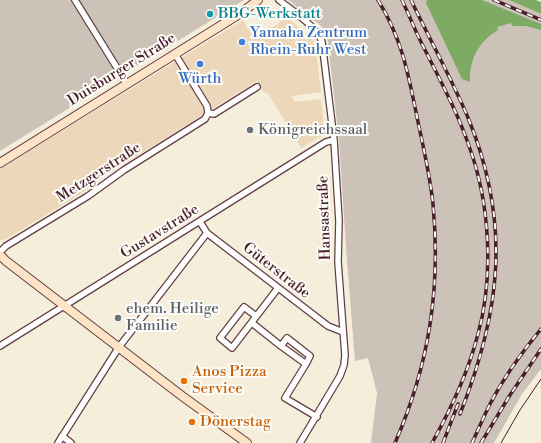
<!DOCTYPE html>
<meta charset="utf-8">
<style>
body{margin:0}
canvas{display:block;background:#f4eeda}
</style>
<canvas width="541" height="443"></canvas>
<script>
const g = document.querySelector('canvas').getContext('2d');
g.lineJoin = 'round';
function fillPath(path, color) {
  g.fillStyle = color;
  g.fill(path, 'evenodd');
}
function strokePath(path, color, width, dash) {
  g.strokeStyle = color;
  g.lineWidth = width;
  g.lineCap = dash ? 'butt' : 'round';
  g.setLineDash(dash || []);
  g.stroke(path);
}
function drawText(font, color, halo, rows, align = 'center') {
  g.font = font + ' "Libre Bodoni",serif';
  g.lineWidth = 4;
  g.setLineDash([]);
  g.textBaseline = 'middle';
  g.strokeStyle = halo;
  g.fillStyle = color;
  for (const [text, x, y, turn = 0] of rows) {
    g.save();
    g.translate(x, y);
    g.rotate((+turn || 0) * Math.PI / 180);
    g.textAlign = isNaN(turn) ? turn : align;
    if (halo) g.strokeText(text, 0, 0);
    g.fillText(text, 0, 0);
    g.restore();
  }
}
const built = new Path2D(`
 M286 16 315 42 321 92 291 96 295 102 321 99 325 134 301 148 267 92 264 93 257 81 100 179 76 197 9 237 3 240H0V169L243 20 254 38 278 24Z`);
const industrial = new Path2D(`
 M0 0H244L0 151Z
 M288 0H509L541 14V369L522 394 494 443H371L377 393 368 358 355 361 346 248 339 140 327 34 321 26Z`);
const forest = new Path2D(`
 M427 0H482L541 24V30L526 26H512L511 23 497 27 498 30C479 41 469 60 470 82L462 79 426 3Z
 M509 0H536L541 2V14Z`);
const minor = new Path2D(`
 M75 0 127 84
 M279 0C291 10 318 27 322 42L334 140 339 221 338 262 345 355 344 365 340 376 300 443
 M208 113 214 114 257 87
 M200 222 207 233 328 326 343 332
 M0 252 6 246 88 196 124 170 205 119 208 113 207 106 175 54
 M256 316 244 307 220 338 232 348 278 288
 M252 323 281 346 287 338 310 356 306 364 281 346
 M0 346 326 142 334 140
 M306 364 285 398 317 417
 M62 436 71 443
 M58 443 119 347 207 233`);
const secondary = new Path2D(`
 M0 163 241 13 258 0
 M0 255 6 261 182 396 247 443`);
const tram = new Path2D(`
 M501 443 520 410 541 379`);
const rail = new Path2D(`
 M378 0C402 39 408 73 417 117 423 146 430 175 433 204 441 289 429 365 395 443
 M402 0C409 15 415 30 422 44 439 78 457 111 469 146 490 203 494 276 478 334 468 373 451 409 432 443
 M411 0C430 40 452 79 469 120 511 224 501 311 460 414
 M494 0 541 20
 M443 443 458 404
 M472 443C478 430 484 416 490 404 504 377 522 352 541 329
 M481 443 510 395 541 349`);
const markers = [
 [210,14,4,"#0f9aa8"],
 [242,42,4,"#3f7fe0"],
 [200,64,4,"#3f7fe0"],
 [250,130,4,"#6b7280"],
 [118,318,4,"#6b7280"],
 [184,381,4,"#e8710a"],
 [192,422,4,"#e8710a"]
];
const cultureNames = [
 ["BBG-Werkstatt",218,14]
];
const shopNames = [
 ["Yamaha Zentrum",250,33],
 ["Rhein-Ruhr West",250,50],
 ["Würth",200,79,"center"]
];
const streetNames = [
 ["Duisburger Straße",122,70,-32],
 ["Metzgerstraße",99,173,-33],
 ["Hansastraße",325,218,-92],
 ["Gustavstraße",160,232,-32],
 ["Güterstraße",276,271,38]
];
const worshipNames = [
 ["Königreichssaal",258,130],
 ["ehem. Heilige",126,309],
 ["Familie",126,326]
];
const foodNames = [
 ["Anos Pizza",192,372],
 ["Service",192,389],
 ["Dönerstag",200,422]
];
fillPath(built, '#edd7ba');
fillPath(industrial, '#ccc2b8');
fillPath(forest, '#7dab64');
strokePath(minor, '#643e45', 8);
strokePath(secondary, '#643e45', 10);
strokePath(minor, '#fff', 5.5);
strokePath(secondary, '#fee4c6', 8);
strokePath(tram, '#4a1f2b', 1);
strokePath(rail, '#4a1f2b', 3.5);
strokePath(rail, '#fdfcf7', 2, [6]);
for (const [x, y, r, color] of markers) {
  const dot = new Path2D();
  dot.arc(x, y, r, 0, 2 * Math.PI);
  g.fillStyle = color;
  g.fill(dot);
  strokePath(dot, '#fdfcf7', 1.5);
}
drawText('15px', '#0d838f', '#fdfcf7', cultureNames, 'left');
drawText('15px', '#366cbe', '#fdfcf7', shopNames, 'left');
drawText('15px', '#4a1f2b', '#fdfcf7', streetNames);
drawText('15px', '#5b616d', '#fdfcf7', worshipNames, 'left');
drawText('15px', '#c56008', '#fdfcf7', foodNames, 'left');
</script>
